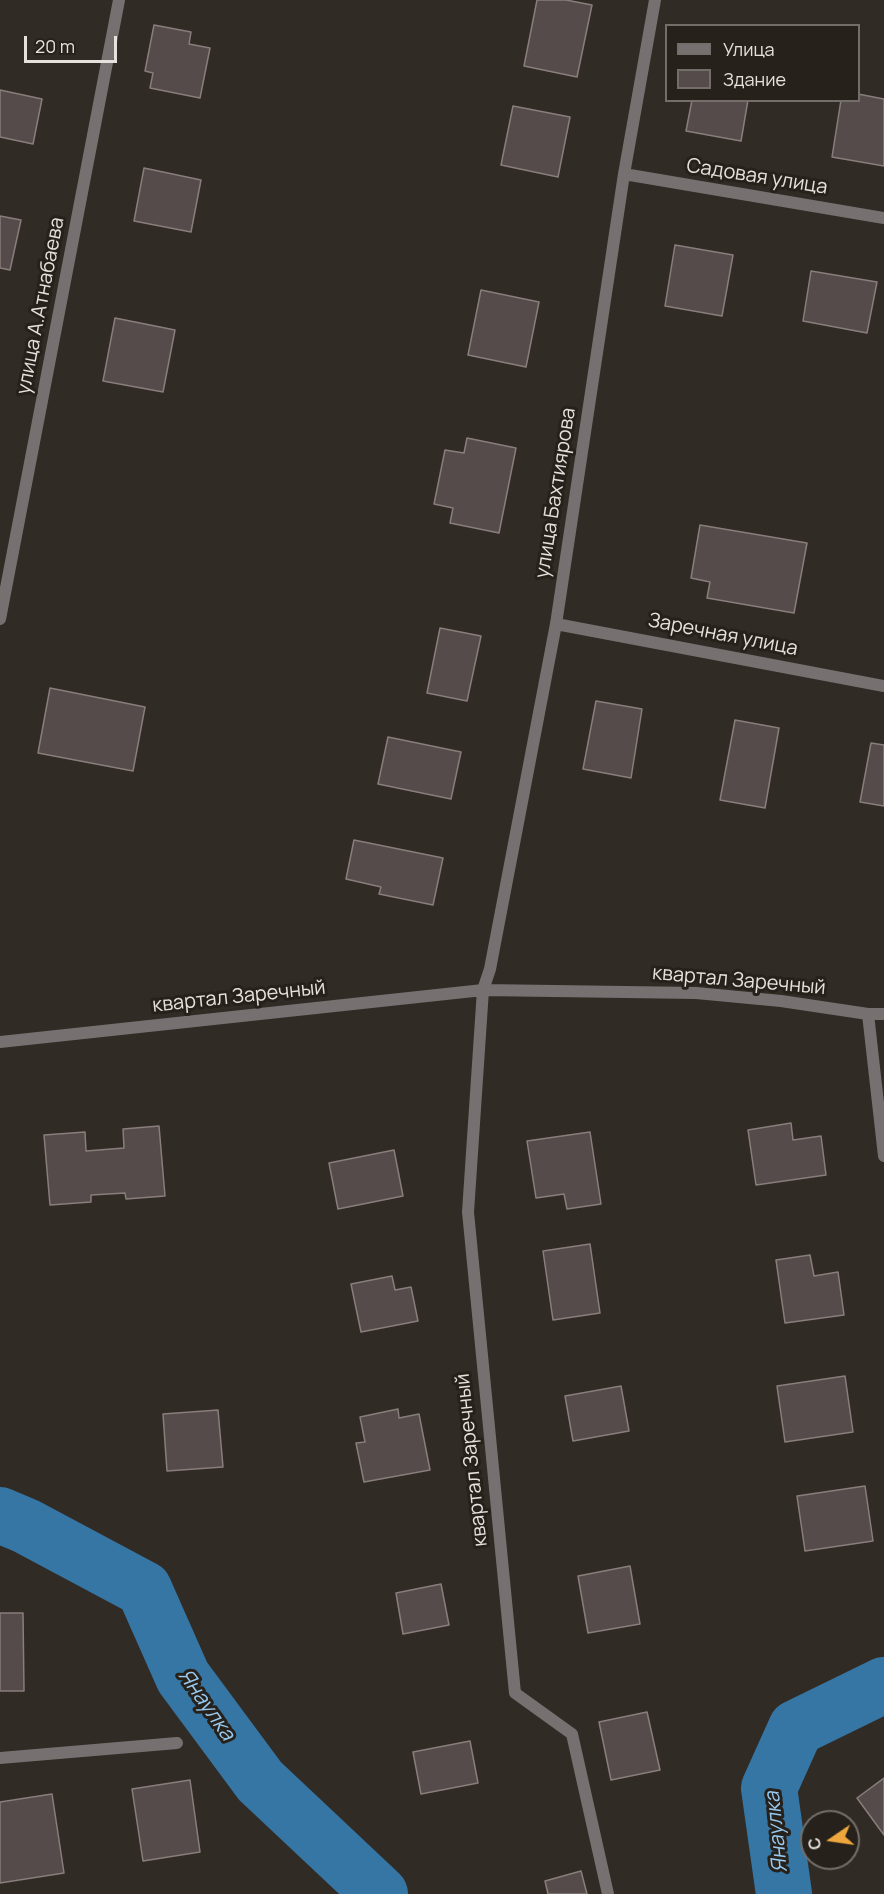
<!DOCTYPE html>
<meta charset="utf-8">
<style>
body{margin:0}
#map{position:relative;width:884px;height:1894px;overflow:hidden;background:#312b25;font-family:Manrope,sans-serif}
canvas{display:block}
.legend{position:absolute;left:665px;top:24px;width:195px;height:78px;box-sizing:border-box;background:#27211b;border:2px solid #736e69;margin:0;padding:8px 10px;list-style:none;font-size:18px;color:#e5e1dd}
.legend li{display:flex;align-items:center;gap:12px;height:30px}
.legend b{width:30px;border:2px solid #736e69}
.north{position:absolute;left:800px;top:1810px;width:60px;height:60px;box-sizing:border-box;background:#27211b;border:2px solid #736e69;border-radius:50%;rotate:257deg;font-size:16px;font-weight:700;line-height:24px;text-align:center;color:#e5e1dd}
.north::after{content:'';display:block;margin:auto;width:21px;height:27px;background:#efa73d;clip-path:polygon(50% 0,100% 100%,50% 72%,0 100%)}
.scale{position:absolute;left:24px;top:36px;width:93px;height:27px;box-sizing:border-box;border:3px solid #e5e1dd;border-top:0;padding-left:8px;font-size:18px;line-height:21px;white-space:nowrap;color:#e5e1dd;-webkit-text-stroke:4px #27211b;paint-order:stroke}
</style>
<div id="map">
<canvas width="884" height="1894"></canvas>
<ul class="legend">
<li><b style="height:8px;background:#767170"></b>Улица</li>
<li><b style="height:16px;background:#554b4a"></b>Здание</li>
</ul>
<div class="north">С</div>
<div class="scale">20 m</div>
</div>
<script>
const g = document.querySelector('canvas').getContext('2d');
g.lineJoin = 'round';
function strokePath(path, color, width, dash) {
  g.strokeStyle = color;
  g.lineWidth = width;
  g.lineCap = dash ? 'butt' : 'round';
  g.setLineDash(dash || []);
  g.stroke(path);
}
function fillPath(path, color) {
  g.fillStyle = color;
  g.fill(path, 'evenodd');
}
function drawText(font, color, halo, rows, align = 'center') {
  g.font = font + ' Manrope,sans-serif';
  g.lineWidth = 6;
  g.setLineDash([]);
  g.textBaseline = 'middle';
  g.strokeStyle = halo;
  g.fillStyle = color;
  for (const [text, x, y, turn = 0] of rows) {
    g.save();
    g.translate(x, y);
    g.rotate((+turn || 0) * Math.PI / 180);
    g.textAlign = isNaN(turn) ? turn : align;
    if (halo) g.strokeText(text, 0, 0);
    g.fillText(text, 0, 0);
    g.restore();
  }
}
const river = new Path2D(`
 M0 1515 26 1526 144 1589 183 1677 260 1781 380 1894
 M784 1894 769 1788 796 1728 884 1685`);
const building = new Path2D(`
 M537 0H566L592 5 577 77 524 66Z
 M154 25 191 32 189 44 210 48 200 98 150 88 153 73 145 71Z
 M0 90 42 99 33 144 0 137Z
 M858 94 884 99V166L832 157 841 100H858Z
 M692 100H748L741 141 686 131Z
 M513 106 570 117 558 177 501 165Z
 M144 168 201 180 191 232 134 221Z
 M0 216 21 220 10 270 0 268Z
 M675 245 733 255 722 316 665 306Z
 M811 271 877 282 867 333 803 321Z
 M481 290 539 302 526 367 468 355Z
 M115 318 175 330 163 392 103 381Z
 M467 438 516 448 499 533 450 523 453 508 434 504 445 450 464 453Z
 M700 525 807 543 794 613 707 598 710 582 691 578Z
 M440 628 481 636 467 701 427 693Z
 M50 688 145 707 133 771 38 753Z
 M596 701 642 709 631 778 583 769Z
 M735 720 779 728 765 808 720 800Z
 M388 737 461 752 451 799 378 784Z
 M871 743 884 745V806L860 802Z
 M354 840 443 858 433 905 379 894 381 887 346 879Z
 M791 1123 793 1140 821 1136 826 1175 756 1185 748 1130Z
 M159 1126 165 1196 126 1199 125 1193 91 1195V1202L50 1205 44 1135 85 1132 86 1151 124 1148 123 1129Z
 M590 1132 601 1204 567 1209 564 1194 536 1198 527 1141Z
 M394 1150 403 1196 338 1209 329 1163Z
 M590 1244 600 1313 553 1320 543 1251Z
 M810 1255 814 1276 838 1272 844 1315 785 1323 776 1260Z
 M392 1276 395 1290 411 1287 418 1321 361 1332 351 1284Z
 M845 1376 853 1432 785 1442 777 1386Z
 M621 1386 629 1431 573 1441 565 1396Z
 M398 1409 399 1418 419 1414 430 1470 364 1482 356 1443 365 1442 360 1417Z
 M218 1410 223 1467 167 1471 163 1414Z
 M865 1486 873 1541 805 1551 797 1496Z
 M630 1566 640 1624 588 1633 578 1576Z
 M441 1584 449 1625 403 1634 396 1593Z
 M0 1613H23L24 1691H0Z
 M647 1712 660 1770 611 1780 599 1722Z
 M470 1741 478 1783 421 1794 413 1752Z
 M884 1778V1835L857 1798Z
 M190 1780 200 1852 143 1861 132 1789Z
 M52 1794 64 1873 0 1883V1802Z
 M581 1871 587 1894H548L545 1881Z`);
const service = new Path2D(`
 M868 1014 884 1156`);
const minor = new Path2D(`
 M624 174 884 218
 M0 619 119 0
 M556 624 884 686
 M0 1042 483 990 696 993 781 1001 868 1014H884
 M0 1758 177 1743
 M608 1894 572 1734 515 1693 468 1212 483 990 490 969 556 624 624 174 655 0`);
const streetNames = [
 ["Садовая улица",757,177,9],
 ["улица А.Атнабаева",41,306,-79],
 ["улица Бахтиярова",556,493,-81],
 ["Заречная улица",723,635,11],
 ["квартал Заречный",739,981,5],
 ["квартал Заречный",239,997,-6],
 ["квартал Заречный",472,1460,-96]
];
const waterNames = [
 ["Янаулка",206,1705,55],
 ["Янаулка",777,1832,-96]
];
strokePath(river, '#3676a4', 56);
fillPath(building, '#554b4a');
strokePath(building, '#897e7c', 1.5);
strokePath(service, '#767170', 12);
strokePath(minor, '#767170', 12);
drawText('20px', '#e5e1dd', '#27211b', streetNames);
drawText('italic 21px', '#98caf1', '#27211b', waterNames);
</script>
